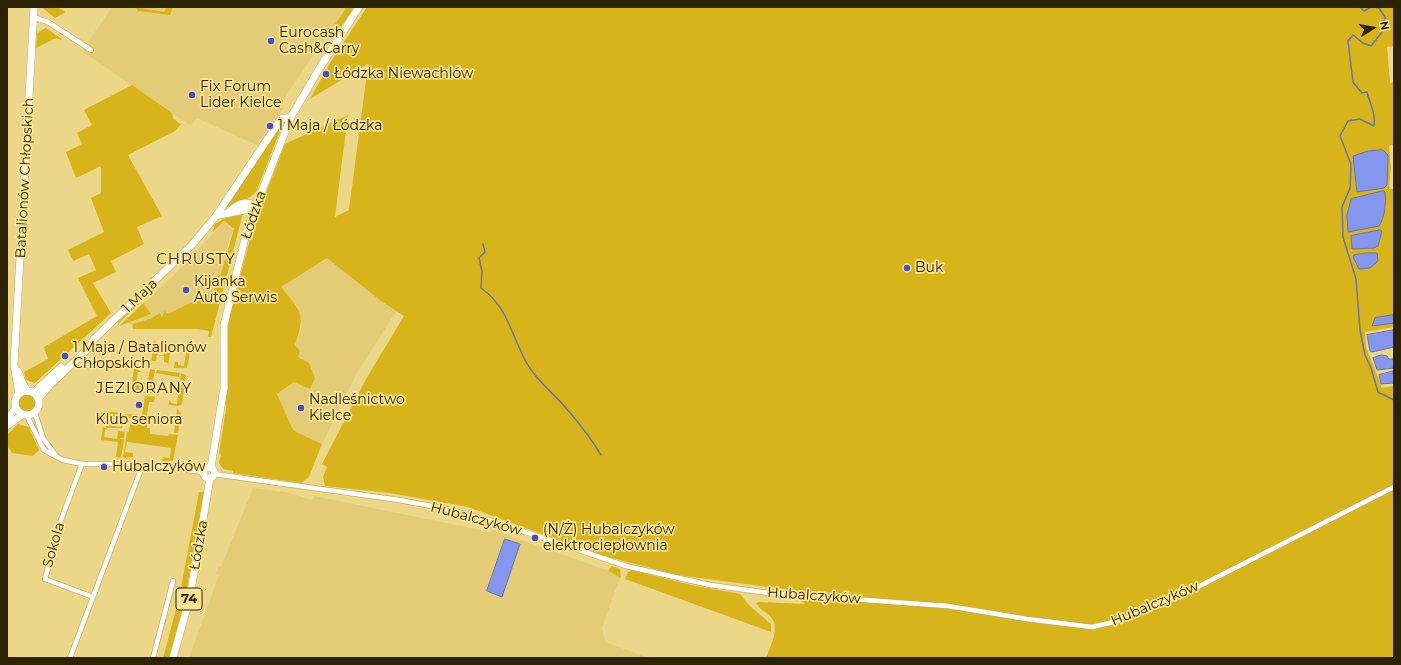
<!DOCTYPE html>
<meta charset="utf-8">
<style>
body{margin:0}
#map{position:relative;width:1401px;height:665px;overflow:hidden;background:#ecd789;font-family:Montserrat,sans-serif}
canvas{display:block}
.frame{position:absolute;inset:0;border:8px solid #2b2302;pointer-events:none}
.north{position:absolute;left:1353px;top:8px;width:40px;height:40px;-webkit-text-stroke:3px #f9e496;paint-order:stroke;rotate:79deg;font-size:11px;font-weight:700;line-height:16px;text-align:center;color:#2b2302}
.north::after{content:'';display:block;margin:auto;width:14px;height:18px;background:#2b2302;clip-path:polygon(50% 0,100% 100%,50% 72%,0 100%)}
</style>
<div id="map">
<canvas width="1401" height="665"></canvas>
<div class="frame"></div>
<div class="north">N</div>
</div>
<script>
const g = document.querySelector('canvas').getContext('2d');
g.lineJoin = 'round';
function fillPath(path, color) {
  g.fillStyle = color;
  g.fill(path, 'evenodd');
}
function strokePath(path, color, width, dash) {
  g.strokeStyle = color;
  g.lineWidth = width;
  g.lineCap = dash ? 'butt' : 'round';
  g.setLineDash(dash || []);
  g.stroke(path);
}
function drawText(font, color, halo, rows, align = 'center') {
  g.font = font + ' Montserrat,sans-serif';
  g.lineWidth = 3.5;
  g.setLineDash([]);
  g.textBaseline = 'middle';
  g.strokeStyle = halo;
  g.fillStyle = color;
  for (const [text, x, y, turn = 0] of rows) {
    g.save();
    g.translate(x, y);
    g.rotate((+turn || 0) * Math.PI / 180);
    g.textAlign = isNaN(turn) ? turn : align;
    if (halo) g.strokeText(text, 0, 0);
    g.fillText(text, 0, 0);
    g.restore();
  }
}
const built = new Path2D(`
 M112 7H347L336 22 335 28 329 32 279 106 283 109 259 146 197 118 191 126 82 51Z
 M224 222 233 230 224 257 225 260 221 274 214 278 216 283 215 291 168 314 165 311V315L162 317 160 313 152 318 132 325 127 322 123 326H119L176 273Z
 M327 258 381 301 397 310 357 373 322 444 296 432 292 428 277 394 294 382 298 357 295 345 302 325 297 306 280 287Z
 M253 488 286 492 312 500 314 496 490 532 493 530 609 571 610 573 620 577 602 628 605 642 649 658H189L219 575 216 574 219 566 221 567Z`);
const green = new Path2D(`
 M41 7H57L66 12 55 18Z
 M135 7 164 12 167 7H173L170 15 138 11Z
 M347 7H354L340 29 335 32V24Z
 M367 7H1394V46L1387 47 1390 83 1394 82V144L1389 146 1391 168 1389 189H1394V327L1365 332 1366 347 1382 388 1394 386V658H766C771 645 781 627 770 616 764 611 760 610 756 603L759 602 805 604 784 589 677 575 597 554 468 507 390 493 325 486 323 477 327 467 322 464 366 379 404 316 381 301 327 258 281 287C301 311 306 314 295 345L300 351 298 357 309 363 315 378 310 389 294 382 277 394 292 428 296 432 322 444 309 477 301 483 233 473V471L223 469 219 463 221 455 219 453 226 409V339L230 315 254 224 285 144 348 115 335 217 349 210 368 64 310 99 330 63Z
 M46 28 62 39 61 40 56 38 36 48 37 33Z
 M132 85 172 113 173 118 180 124 182 123 175 131 128 155 162 216 137 227 144 244 111 261 116 272 93 283 111 313 35 383 26 380 24 372 48 359 44 347 97 316 78 278 96 270 89 254 73 261 68 250 104 232 91 198 101 193V166L76 178 66 152 82 144 77 133 92 125 84 110Z
 M282 124H283L256 192 249 198 225 208Z
 M243 213 211 337H208L209 331 198 329H133L132 325 134 324 152 318 160 313 162 317 165 311 168 314 214 291V288L216 287 214 278 221 274 234 229 224 221 213 232 214 227 212 226 223 219Z
 M142 299H144L118 324V322Z
 M146 301 144 304 151 314 119 326Z
 M154 341 159 344 158 355H164V351L170 353 168 367V363L164 362V356L157 355 156 361H152L151 364Z
 M187 345 191 346 187 368H174L175 362H178V365L184 366Z
 M136 367 148 368H139V371L142 372H138L136 385 142 386 143 382 146 383 144 391 141 393 131 392 134 368Z
 M150 369 155 370 152 387 150 388 151 392H157L158 389H161L159 396 152 393H143L146 391Z
 M157 370 180 373 179 377 156 373Z
 M181 373 186 375 182 404 178 406 168 405 170 400 171 403 177 404Z
 M18 403a9 9 0 1 1 18 0a9 9 0 1 1-18 0Z
 M145 396 159 397H155L154 402H149L147 414 156 416 155 418 139 420 125 417 123 414 142 415Z
 M177 409 181 413 178 433H174Z
 M105 411 122 413 120 417 105 415 103 427 108 429 105 430 104 437 117 439 118 431 116 430 125 432 124 438H119L124 439 121 458 116 457 118 442 101 440 104 418 100 414Z
 M106 417 112 418H109L108 425 121 427 122 420 120 419H123L122 428H106Z
 M148 420 147 428H150V434L168 436 169 434 178 435 173 461H162L163 457 170 458 171 448 127 442 125 452 133 453V457L123 458 127 432H129L130 424 138 425 140 421Z
 M18 424 29 427 39 450 33 456 12 453 9 448 7 447V435Z
 M199 492H204L185 599 169 658H163L179 598Z
 M612 566 620 569 621 578 608 571Z
 M631 570 691 585 740 594 750 606 771 624V632L625 579 628 572Z`);
const water = new Path2D(`
 M1383 150 1388 155 1387 185 1384 188 1357 192 1353 156 1368 151Z
 M1383 191 1385 192C1386 203 1385 217 1379 226L1348 232 1347 215 1351 199Z
 M1380 230 1382 231 1378 246 1374 248 1352 249 1351 236Z
 M1367 253H1377L1378 261 1370 268 1359 269 1353 257 1354 255Z
 M1394 315V323L1372 326 1375 318Z
 M1394 330V347L1372 352 1370 351 1367 335Z
 M1382 355 1387 356 1389 359H1393L1394 355V368L1377 370 1373 358Z
 M1394 371V383L1381 384 1379 375Z
 M505 539 520 544 502 597 487 591Z`);
const stream = new Path2D(`
 M1360 7 1364 11 1371 7
 M1374 7 1379 8 1385 17 1382 32 1371 46 1363 43 1353 35 1348 41 1353 82 1362 93 1367 92C1370 104 1376 114 1374 126L1360 119 1348 121 1340 136 1351 164 1350 188 1342 207 1343 237 1356 279 1360 330 1365 355 1371 368 1378 392 1394 400
 M483 244 485 252 479 258 482 271 481 288C507 306 511 333 525 360 535 379 553 393 566 408 579 423 591 438 601 455`);
const street = new Path2D(`
 M33 17 48 22 91 50
 M35 413 43 438 57 457
 M27 416 44 450 63 460 82 464H147L203 472
 M82 464 61 520 45 579 93 597
 M214 474 399 500 442 508 499 523 626 566 710 585 769 593 948 606 1027 619 1092 627 1122 620 1182 595 1394 487
 M70 658 143 464
 M153 658 173 581`);
const secondary = new Path2D(`
 M230 211C238 204 245 200 256 206
 M216 216C230 212 243 212 256 206
 M18 371 22 382 27 391
 M15 403a12 12 0 1 1 24 0a12 12 0 1 1-24 0Z
 M33 393 61 367
 M19 394 14 365 34 7
 M38 399 51 384 91 346 94 339 191 246 216 216 281 119 291 117
 M7 419 16 408
 M7 426 22 415`);
const primary = new Path2D(`
 M211 467 224 388V325L246 234 256 206 291 117 319 69 359 7
 M203.5 473a5.5 5.5 0 1 1 11 0a5.5 5.5 0 1 1-11 0Z
 M173 658 190 597 210 478`);
const markers = [
 [271,41,4,"#464fc4"],
 [326,74,4,"#464fc4"],
 [192,95,4,"#464fc4"],
 [270,126,4,"#464fc4"],
 [907,268,4,"#464fc4"],
 [186,290,4,"#464fc4"],
 [65,356,4,"#464fc4"],
 [139,405,4,"#464fc4"],
 [301,408,4,"#464fc4"],
 [104,467,4,"#464fc4"],
 [535,538,4,"#464fc4"]
];
const shields = [
 [189,599,26]
];
const shieldNames = [
 ["74",189,599]
];
const poiNames = [
 ["Eurocash",279,33],
 ["Cash&Carry",279,49],
 ["Łódzka Niewachlów",334,74],
 ["Fix Forum",200,87],
 ["Lider Kielce",200,103],
 ["1 Maja / Łódzka",278,126],
 ["Buk",915,268],
 ["Kijanka",194,282],
 ["Auto Serwis",194,298],
 ["1 Maja / Batalionów",73,348],
 ["Chłopskich",73,364],
 ["Nadleśnictwo",309,400],
 ["Kielce",309,416],
 ["Klub seniora",139,420,"center"],
 ["Hubalczyków",112,467],
 ["(N/Ż) Hubalczyków",543,530],
 ["elektrociepłownia",543,546]
];
const streetNames = [
 ["Batalionów Chłopskich",25,178,-87],
 ["Łódzka",254,215,-71],
 ["1 Maja",140,296,-44],
 ["Hubalczyków",476,519,15],
 ["Sokola",54,545,-74],
 ["Łódzka",199,545,-80],
 ["Hubalczyków",814,596,4],
 ["Hubalczyków",1155,604,-23]
];
const neighbourhoodNames = [
 ["CHRUSTY",196,260],
 ["JEZIORANY",144,389]
];
fillPath(built, '#e4cc76');
fillPath(green, '#d7b419');
fillPath(water, '#8596ef');
strokePath(water, '#6a74a8', 1);
strokePath(stream, '#6a74a8', 1.5);
strokePath(street, '#c3ae62', 6);
strokePath(secondary, '#c3ae62', 8);
strokePath(primary, '#c3ae62', 8);
strokePath(street, '#fff', 4.5);
strokePath(secondary, '#fff', 7);
strokePath(primary, '#fff', 7);
for (const [x, y, r, color] of markers) {
  const dot = new Path2D();
  dot.arc(x, y, r, 0, 2 * Math.PI);
  g.fillStyle = color;
  g.fill(dot);
  strokePath(dot, '#f9e496', 1.5);
}
for (const [x, y, w] of shields) {
  const box = new Path2D();
  box.roundRect(x - w / 2, y - 11, w, 22, 3);
  g.fillStyle = '#f9e496';
  g.fill(box);
  strokePath(box, '#2b2302', 1);
}
drawText('bold 13px', '#2b2302', null, shieldNames);
drawText('14px', '#2b2302', '#f9e496', poiNames, 'left');
drawText('14px', '#2b2302', '#f9e496', streetNames);
g.letterSpacing = '1px';
drawText('15px', '#2b2302', '#f9e496', neighbourhoodNames);
g.letterSpacing = '0px';
</script>
